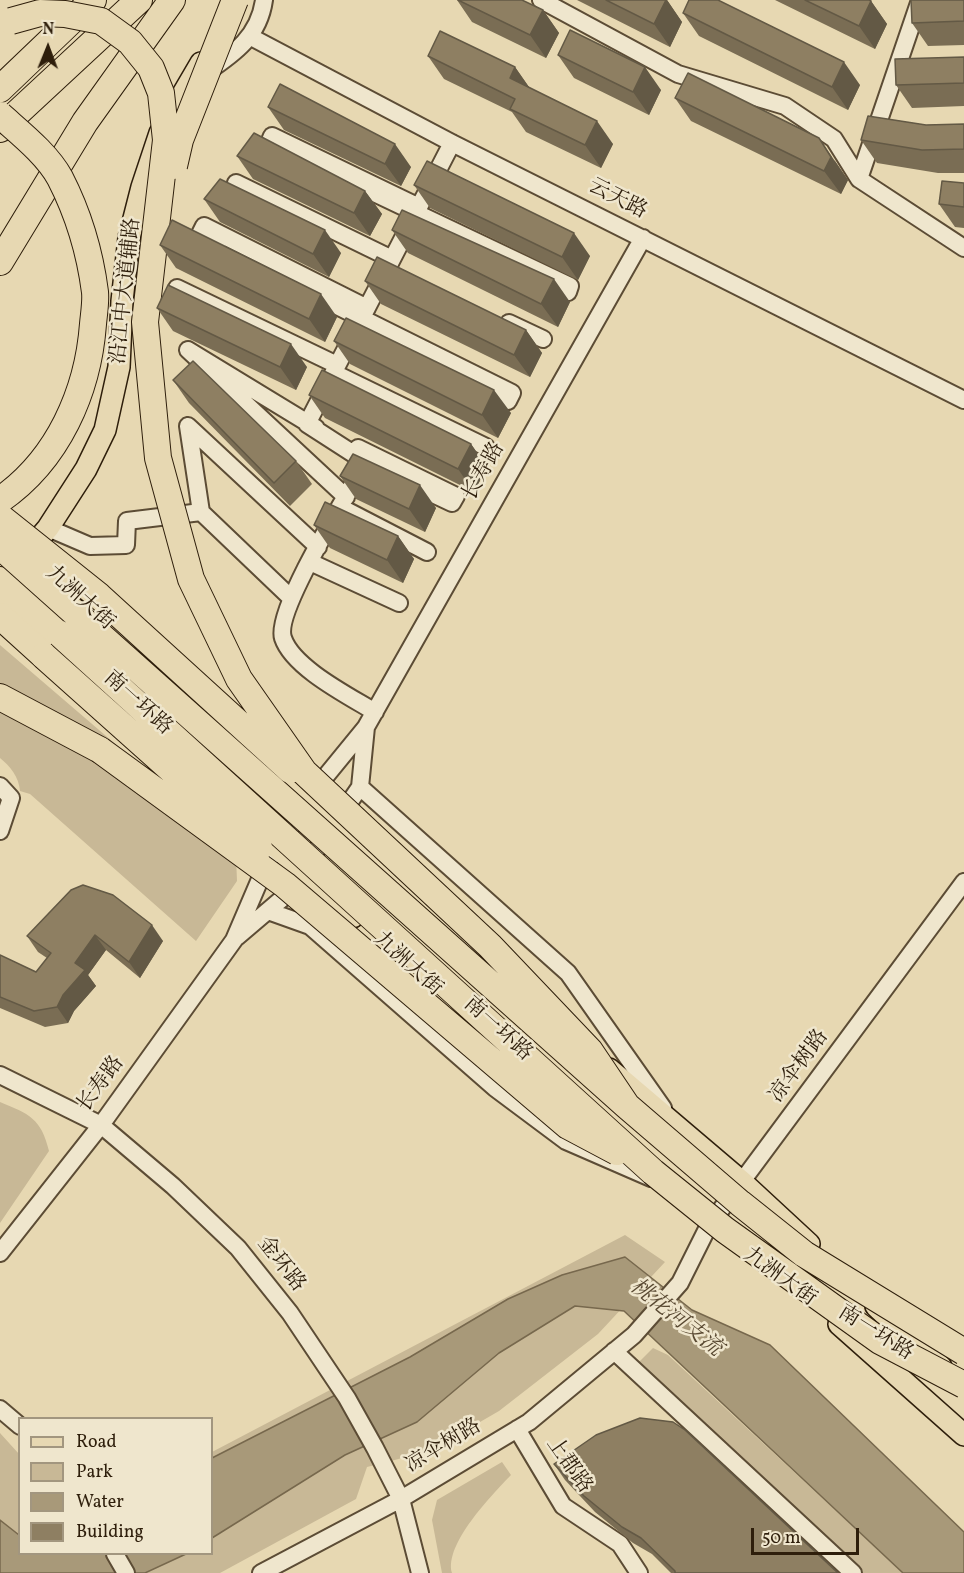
<!DOCTYPE html>
<meta charset="utf-8">
<style>
body{margin:0}
#map{position:relative;width:964px;height:1573px;overflow:hidden;background:#e7d8b2;font-family:Vollkorn,serif}
canvas{display:block}
.legend{position:absolute;left:18px;top:1417px;width:195px;height:138px;box-sizing:border-box;background:#efe6cd;border:2px solid #a2967f;margin:0;padding:8px 10px;list-style:none;font-size:18px;color:#2e1e0b}
.legend li{display:flex;align-items:center;gap:12px;height:30px}
.legend b{width:30px;border:2px solid #a2967f}
.north{position:absolute;left:18px;top:18px;width:60px;height:60px;-webkit-text-stroke:4px #efe6cd;paint-order:stroke;rotate:1deg;font-size:16px;font-weight:700;line-height:24px;text-align:center;color:#2e1e0b}
.north::after{content:'';display:block;margin:auto;width:21px;height:27px;background:#2e1e0b;clip-path:polygon(50% 0,100% 100%,50% 72%,0 100%)}
.scale{position:absolute;left:751px;top:1528px;width:108px;height:27px;box-sizing:border-box;border:3px solid #2e1e0b;border-top:0;padding-left:8px;font-size:18px;line-height:21px;white-space:nowrap;color:#2e1e0b;-webkit-text-stroke:4px #efe6cd;paint-order:stroke}
</style>
<div id="map">
<canvas width="964" height="1573"></canvas>
<ul class="legend">
<li><b style="height:8px;background:#e7d8b2"></b>Road</li>
<li><b style="height:16px;background:#c8b896"></b>Park</li>
<li><b style="height:16px;background:#a89979"></b>Water</li>
<li><b style="height:16px;background:#8e7f62"></b>Building</li>
</ul>
<div class="north">N</div>
<div class="scale">50 m</div>
</div>
<script>
const g = document.querySelector('canvas').getContext('2d');
g.lineJoin = 'round';
function fillPath(path, color) {
  g.fillStyle = color;
  g.fill(path, 'evenodd');
}
function strokePath(path, color, width, dash) {
  g.strokeStyle = color;
  g.lineWidth = width;
  g.lineCap = dash ? 'butt' : 'round';
  g.setLineDash(dash || []);
  g.stroke(path);
}
function drawText(font, color, halo, rows, align = 'center') {
  g.font = font + ' Vollkorn,"Noto Serif SC",serif';
  g.lineWidth = 5;
  g.setLineDash([]);
  g.textBaseline = 'middle';
  g.strokeStyle = halo;
  g.fillStyle = color;
  for (const [text, x, y, turn = 0] of rows) {
    g.save();
    g.translate(x, y);
    g.rotate((+turn || 0) * Math.PI / 180);
    g.textAlign = isNaN(turn) ? turn : align;
    if (halo) g.strokeText(text, 0, 0);
    g.fillText(text, 0, 0);
    g.restore();
  }
}
const green = new Path2D(`
 M0 645 120 748 0 684Z
 M0 709 91 757 236 856 237 881 196 941 30 794 20 791C19 777 10 766 0 758Z
 M0 1102C29 1114 41 1118 49 1151L0 1223Z
 M625 1235 665 1262 598 1334 499 1411 430 1451 367 1467 356 1499 220 1573H141L132 1554H212V1452Z
 M653 1348 668 1355 903 1573H863L637 1364Z
 M0 1433 19 1454 20 1554H93L0 1573Z
 M502 1462 511 1475C492 1495 444 1544 452 1573H442L432 1520 437 1500Z`);
const water = new Path2D(`
 M625 1257 692 1310 770 1345 964 1532V1573H903L624 1311 575 1306 499 1353 417 1422 345 1455 212 1538V1458L410 1357 508 1299 562 1275Z
 M0 1520 19 1535 20 1554H186L145 1573H0Z`);
const minor = new Path2D(`
 M541 0 678 74 785 106 834 139 859 179 964 248
 M251 37 452 143 964 400
 M207 72C235 53 259 36 264 0
 M859 179 920 0
 M236 183 392 259
 M419 207 272 136 269 143 570 286 568 292 541 279
 M217 246 199 236 204 226 367 308
 M177 288 337 365
 M307 291 512 393 508 401 479 387
 M509 323 543 339
 M334 373 486 447
 M316 428 188 350 346 497
 M358 448 456 496 452 503 403 480
 M340 507 427 552
 M201 512 188 426 318 547
 M48 528 90 546 126 545 127 521 201 512 290 597
 M310 562 399 603
 M375 712C349 696 293 668 283 638 274 611 349 492 366 462L307 424 452 143
 M0 786 11 798 0 831
 M360 787 568 973 663 1108
 M268 911 310 926 495 1088 566 1141 651 1178
 M237 937 284 897 360 787 366 727
 M0 1075 101 1125 173 1186 238 1248 290 1313 347 1398 375 1448 401 1499 420 1573
 M0 1253 101 1125 234 940 267 863 321 782 366 727 643 238
 M614 1351 853 1573
 M0 1409 20 1426
 M517 1429 563 1506 620 1544 639 1573
 M115 1554 126 1573
 M261 1573 401 1499 529 1422 634 1335 680 1283 708 1227 964 882`);
const major = new Path2D(`
 M24 556 48 528 86 469 105 430 119 367 122 301 129 238 142 187 160 133 201 63
 M37 562C193 700 350 837 505 977
 M0 598 73 663
 M250 823 353 917
 M609 1069 742 1182 809 1244
 M876 1306 941 1367
 M839 1324 964 1435`);
const highway = new Path2D(`
 M0 89 93 0
 M0 129 139 0
 M0 262 85 122 172 0
 M0 580 60 634
 M0 616 44 656
 M0 697 100 750`);
const highwayBridge = new Path2D(`
 M11 21 40 13 65 14 101 21 130 42 151 68 161 93 166 140 145 322 158 458 191 579 239 679 304 772 490 946 590 1051 627 1106
 M0 115C20 133 47 154 60 178 78 213 90 253 95 292 96 302 94 313 93 324 88 392 58 460 0 500
 M174 166 180 140 235 0
 M0 517 99 596 290 770
 M0 546 627 1106 740 1203 804 1254 964 1352
 M60 634 653 1172 725 1230 880 1341 964 1385
 M44 656 259 848
 M100 750 285 885 568 1126 617 1152`);
const wall = new Path2D(`
 M457 0H522L543 10 559 33 546 58 472 22Z
 M577 0H667L682 22 670 47Z
 M775 0H869L871 1 887 24 875 49Z
 M964 0V45L928 46 912 23Z
 M683 13 860 85 848 110 699 36Z
 M558 55 661 90 649 115 574 78Z
 M428 56 515 67 529 87 613 144 601 168 526 132 512 112 444 79Z
 M964 57V106L912 108 896 85Z
 M675 98 835 161 848 180 841 194 691 121Z
 M268 107 411 167 401 186 284 130Z
 M964 124V173H938L877 163 861 140 926 125Z
 M237 156 365 191 382 214 370 236 253 179Z
 M964 183V228L955 227 939 204Z
 M414 185 590 256 578 280 430 208Z
 M204 199 341 253 329 277 220 222Z
 M392 230 570 302 558 327 408 253Z
 M160 245 337 317 325 342 176 268Z
 M365 281 526 330 542 353 530 377 381 304Z
 M157 308 307 367 296 390 173 331Z
 M334 341 511 413 498 438 350 364Z
 M173 380 296 461 312 484 290 506 189 403Z
 M309 395 471 444 487 467 474 492 325 418Z
 M340 476 436 508 425 532 356 499Z
 M314 525 398 536 414 559 403 583 330 548Z
 M71 890 163 941 140 978 106 950 88 975 96 986 74 1011 68 1023 45 1027 0 1008V955L36 972 47 958 38 952 27 936Z
 M554 1464 838 1573H671L652 1554 633 1543 595 1512 565 1480Z`);
const shadedWall = new Path2D(`
 M666 0H667L682 22 670 47 654 24Z
 M871 1 887 24 875 49 859 26Z
 M543 10 559 33 546 58 530 35Z
 M844 62 860 85 848 110 832 87Z
 M515 67 531 90 510 78Z
 M645 67 661 90 649 115 633 92Z
 M597 121 613 144 601 168 585 145Z
 M819 138 848 180 841 194 824 171Z
 M395 144 411 167 401 186 385 164Z
 M365 191 382 214 370 236 354 213Z
 M325 230 341 253 329 277 313 254Z
 M574 233 590 256 578 280 562 257Z
 M554 279 570 302 558 327 541 304Z
 M321 294 337 317 325 342 309 319Z
 M526 330 542 353 530 377 514 355Z
 M291 344 307 367 296 390 280 367Z
 M494 390 511 413 498 438 482 415Z
 M471 444 487 467 474 492 458 469Z
 M420 485 436 508 425 532 409 509Z
 M398 536 414 559 403 583 387 560Z
 M152 925 163 941 140 978 129 962Z
 M95 935 106 950 88 975 96 986 74 1011 68 1023 57 1007 75 963Z`);
const building = new Path2D(`
 M458 0H522L543 10 530 35Z
 M606 0H666L654 24Z
 M689 0H718L844 62 832 87 683 13Z
 M805 0H869L871 1 859 26Z
 M911 0H964V21L912 23Z
 M570 30 645 67 633 92 558 55Z
 M440 31 515 67 510 78 597 121 585 145 510 109 515 99 428 56Z
 M964 57V83L896 85 895 59Z
 M688 73 819 138 831 157 824 171 675 98Z
 M280 84 395 144 385 164 268 107Z
 M868 116 926 125 964 124V149L922 150 861 140Z
 M254 133 365 191 354 213 237 156Z
 M427 161 574 233 562 257 414 185Z
 M220 179 325 230 313 254 204 199Z
 M942 181 964 183V207L939 204Z
 M402 210 554 279 541 304 392 230Z
 M172 220 321 294 309 319 160 245Z
 M377 257 526 330 514 355 365 281Z
 M168 285 291 344 280 367 157 308Z
 M346 318 494 390 482 415 334 341Z
 M193 361 296 461 274 483 173 380Z
 M322 370 471 444 458 469 309 395Z
 M353 454 420 485 409 509 340 476Z
 M325 502 398 536 387 560 314 525Z
 M83 885 113 895 152 925 129 962 95 935 75 963 85 970 63 995 57 1007 34 1011 0 997V955L36 972 51 953 27 936 71 890Z
 M640 1418 673 1422 685 1430 838 1573H675V1571L641 1538 622 1527 584 1496 554 1464 596 1435Z`);
const streetNames = [
 ["云天路",617,200,27],
 ["沿江中大道辅路",127,291,-84],
 ["长寿路",485,472,-61],
 ["九洲大街",79,599,42],
 ["南一环路",137,704,42],
 ["九洲大街",407,965,42],
 ["南一环路",497,1030,42],
 ["凉伞树路",800,1067,-54],
 ["长寿路",102,1085,-54],
 ["金环路",280,1265,52],
 ["九洲大街",779,1278,36],
 ["南一环路",875,1334,32],
 ["凉伞树路",444,1447,-31],
 ["上郡路",568,1466,55]
];
const waterNames = [
 ["桃花河支流",675,1319,38]
];
fillPath(green, '#c8b896');
fillPath(water, '#a89979');
strokePath(water, '#77684d', 1.5);
strokePath(minor, '#5c4c35', 20);
strokePath(major, '#2e1e0b', 24);
strokePath(highway, '#2e1e0b', 28);
strokePath(minor, '#efe6cd', 16);
strokePath(major, '#e7d8b2', 21);
strokePath(highway, '#e7d8b2', 26);
strokePath(highwayBridge, '#2e1e0b', 28, []);
strokePath(highwayBridge, '#e7d8b2', 26);
fillPath(wall, '#7a6d54');
fillPath(shadedWall, '#635945');
fillPath(building, '#8e7f62');
strokePath(building, '#635945', 1.5);
drawText('21px', '#2e1e0b', '#efe6cd', streetNames);
drawText('italic 22px', '#594932', '#efe6cd', waterNames);
</script>
